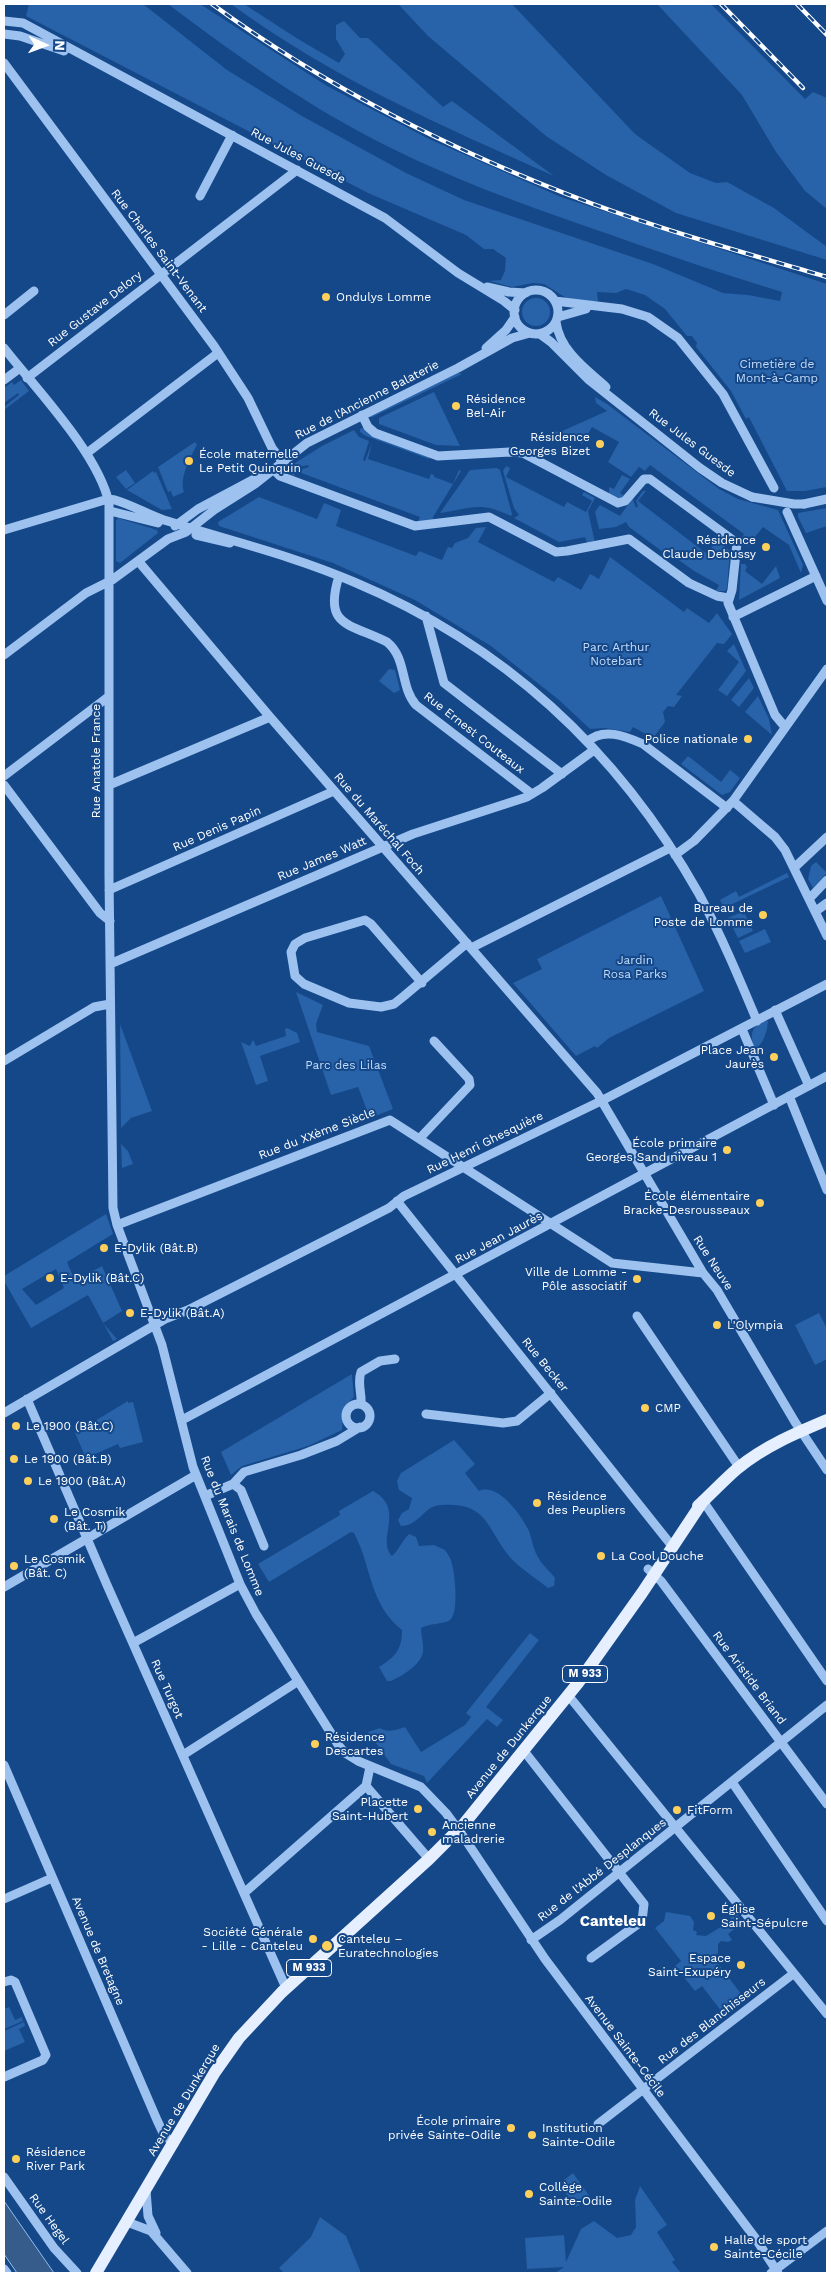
<!DOCTYPE html>
<meta charset="utf-8">
<style>
body{margin:0}
#map{position:relative;width:831px;height:2277px;overflow:hidden;background:#154889;font-family:"Work Sans",sans-serif}
canvas{display:block}
.frame{position:absolute;inset:0;border:5px solid #fff;pointer-events:none}
.north{position:absolute;left:20px;top:20px;width:50px;height:50px;-webkit-text-stroke:4px #154889;paint-order:stroke;rotate:92deg;font-size:14px;font-weight:700;line-height:20px;text-align:center;color:#fff}
.north::after{content:'';display:block;margin:auto;width:18px;height:22px;background:#fff;clip-path:polygon(50% 0,100% 100%,50% 72%,0 100%)}
</style>
<div id="map">
<canvas width="831" height="2277"></canvas>
<div class="frame"></div>
<div class="north">N</div>
</div>
<script>
const g = document.querySelector('canvas').getContext('2d');
g.lineJoin = 'round';
function fillPath(path, color) {
  g.fillStyle = color;
  g.fill(path, 'evenodd');
}
function strokePath(path, color, width, dash) {
  g.strokeStyle = color;
  g.lineWidth = width;
  g.lineCap = dash ? 'butt' : 'round';
  g.setLineDash(dash || []);
  g.stroke(path);
}
function drawText(font, color, halo, rows, align = 'center') {
  g.font = font + ' "Work Sans",sans-serif';
  g.lineWidth = 4;
  g.setLineDash([]);
  g.textBaseline = 'middle';
  g.strokeStyle = halo;
  g.fillStyle = color;
  for (const [text, x, y, turn = 0] of rows) {
    g.save();
    g.translate(x, y);
    g.rotate((+turn || 0) * Math.PI / 180);
    g.textAlign = isNaN(turn) ? turn : align;
    if (halo) g.strokeText(text, 0, 0);
    g.fillText(text, 0, 0);
    g.restore();
  }
}
const green = new Path2D(`
 M29 4H143L227 70 302 116 406 173 464 200 653 264 723 293 748 295 780 301 782 292C716 272 651 249 585 226 519 203 453 179 389 147 310 108 238 57 168 4H200L327 86 429 139 561 197 827 284V487L805 491H787L752 423 749 417 746 419 731 391 696 347 697 343 692 336H687L665 309 645 295 626 289 616 293 597 292 598 302 568 299 544 284 533 283 512 287 489 281 501 280 505 271 506 258 493 249H484L466 235 368 193 26 16Z
 M231 4H244L298 39 339 63 345 54 336 39V25L344 21 360 38H368L443 107 452 101 554 176C440 125 333 79 231 4Z
 M398 4H512L635 134 690 173 716 183 727 182 774 208 827 247V260L676 213 606 175 546 136 428 36Z
 M657 4H711L805 99 813 92 827 98V209L805 191 776 152 742 95Z
 M522 312a14 14 0 1 1 28 0a14 14 0 1 1-28 0Z
 M458 373 462 374 370 418 371 416Z
 M21 380 29 391 4 410V407L19 395 18 393 4 403V388L12 382 14 385Z
 M434 392 460 446 436 445 379 424V418Z
 M595 397 607 404 719 489 738 499 778 510 803 565 801 573 789 545 763 527 747 547 746 544 741 545 740 541 744 534 650 465 645 471 639 467 631 477 608 462 619 442 592 427 582 444 560 432 556 440 550 431 560 432 607 411 596 403Z
 M364 427 430 456 429 459 366 436 360 432V429Z
 M354 430 359 437 369 441 363 460 365 461 372 443 368 459 429 479 431 474 434 475V477L453 484 459 470 461 471 433 517V522L417 524 420 517 296 471 294 476 290 473 309 467 308 465 290 469 292 465 322 446Z
 M195 442 197 445C190 457 179 479 184 492L173 497 171 491 168 492 158 467Z
 M506 466 510 468 506 477 564 507 567 502 586 512 592 501 582 495 584 492 595 498 588 511 595 543 588 545 585 537 559 542 514 518 519 515 514 508 503 471Z
 M497 468 500 470 512 514 511 516C480 501 472 508 440 513L470 470Z
 M126 470 135 483 126 489 116 477Z
 M153 471 154 473 156 472 172 509 162 510 127 490Z
 M622 475 630 479 620 493 626 497 617 499 609 494V487L614 489Z
 M639 489 633 500 636 508 638 506 636 501 643 491H646L638 501 707 554 715 543 719 542 730 551 727 588 725 591H716L719 585 694 571 665 550 663 552 629 527 626 522 616 527 599 529 595 512 600 505 620 516Z
 M259 497 317 519 324 503 341 510 336 526 416 556 419 551 442 560 448 547 452 548 455 543 468 538 476 528 486 527 478 542 554 582 558 577 581 590 590 574 599 579 610 557 684 612 687 608 709 623 717 613 732 634 724 644 717 643 676 695 682 696 674 707 668 706 663 712 665 722 653 738 633 727 630 732 605 728 590 729 559 700 491 646 415 600 333 563 219 526 218 522Z
 M827 508V526L806 533 798 517V513Z
 M118 518 157 530 158 533 120 563 116 561V521Z
 M741 564H745L747 567 745 571 762 584 776 566 780 578 739 600Z
 M734 644 746 671 727 696 718 690 739 662 727 651Z
 M389 669 395 670 400 690 394 693 379 681Z
 M749 678 754 688 739 707 731 700Z
 M758 696 769 719 772 735 745 712Z
 M688 756 721 782 730 770 740 778 730 792 722 795 681 764Z
 M816 862 827 873 813 888 808 879 811 866Z
 M787 873 789 877 724 908 720 900 736 891 739 897Z
 M661 896 704 991 609 1038 597 1048 595 1046 576 1056 513 983 542 969 537 959Z
 M742 912 743 915 745 914 753 931 738 938 728 918Z
 M765 929 771 942 745 953 739 941Z
 M296 992 323 1005 316 1024 317 1032 369 1046 393 1109 370 1118 358 1087 331 1095Z
 M762 1021H768C767 1032 764 1043 755 1049 750 1037 750 1029 762 1021Z
 M120 1024 152 1111 131 1118 121 1128Z
 M287 1028 297 1033 300 1042 260 1056 268 1081 256 1085 241 1042 250 1046 253 1040 256 1046 286 1036 285 1029Z
 M121 1144 128 1151 133 1164 122 1168Z
 M106 1214 113 1234 67 1262 75 1281 102 1266 122 1311 103 1323 117 1339 113 1341 88 1295 31 1328 4 1281V1276ZM56 1269 64 1288 36 1305 22 1289Z
 M819 1313 827 1329V1359L815 1365 795 1325Z
 M352 1374 354 1397 344 1407 342 1430 308 1446 242 1466 231 1475 221 1452Z
 M128 1401V1403L133 1402 143 1442 120 1448 118 1444 86 1458 75 1433Z
 M454 1440 475 1464 465 1473 479 1491C498 1482 522 1516 529 1531 532 1539 533 1549 538 1557 542 1565 550 1571 555 1578L554 1586 548 1588C536 1578 519 1568 509 1556 485 1526 488 1502 440 1505 424 1506 419 1526 401 1526L398 1520 402 1513 409 1509 412 1498 399 1490 397 1481 401 1473Z
 M373 1491C406 1509 376 1539 392 1556 399 1550 401 1542 409 1534L416 1537 419 1546 434 1545 445 1550C448 1554 451 1559 452 1564 455 1575 459 1613 450 1620 446 1624 430 1623 421 1628 421 1635 424 1645 423 1652 421 1665 402 1676 391 1681H387L379 1667C395 1657 402 1650 402 1630 369 1604 372 1567 354 1533L351 1532 269 1582 258 1564 340 1515 339 1511Z
 M530 1633 539 1640 486 1707 503 1720 497 1727 487 1719 427 1783 424 1776 391 1764 368 1732 380 1728C388 1733 397 1730 405 1727L421 1752 465 1725 471 1717 466 1713Z
 M666 1912 690 1916 694 1922 693 1930 697 1932 696 1935 706 1936 732 1920 730 1918 736 1913 743 1922 728 1934 732 1940 728 1942 721 1941 718 1944V1953L713 1957 745 1999 725 2016 702 1986 695 1991 675 1966 681 1961 655 1928 664 1921Z
 M9 2007 15 2020 22 2017 23 2021 4 2029V2009Z
 M24 2022 25 2026 19 2029 25 2042 4 2051V2031Z
 M573 2173 590 2197 576 2207 559 2184Z
 M640 2186 667 2225 657 2232 675 2260 672 2262 681 2273H555L564 2267 527 2269 525 2238 564 2235 566 2262 581 2229 594 2221 617 2238 631 2235 636 2227 635 2200Z
 M320 2217 346 2236 361 2273H284L279 2268 311 2237Z`);
const water = new Path2D(`
 M4 2201 54 2273H17L4 2254Z`);
const minor = new Path2D(`
 M4 21 23 23 385 218 458 273 504 301 515 310
 M4 34 20 36 64 51
 M4 63 214 346 248 398 272 448 282 461
 M200 196 232 135
 M487 287 509 292 526 293
 M514 312a22 22 0 1 1 44 0a22 22 0 1 1-44 0Z
 M555 301 622 309 648 317 678 338 723 394 774 488
 M4 315 34 291
 M558 317 586 309
 M556 322C560 351 586 369 606 387
 M540 334 551 342 589 380 700 468 722 483 752 497
 M4 348C36 389 98 453 109 503V876L113 1208 117 1225 162 1345 193 1467 240 1584 256 1614 339 1746 345 1753 358 1761 421 1787 446 1813 465 1839 545 1959 756 2239 778 2273
 M486 348 506 330 515 317
 M27 378 297 170
 M4 380 20 368
 M362 415 368 427 375 433 438 456 510 452 523 453 618 503 625 501 644 479H650L737 543 732 590 728 603 775 715 785 727
 M87 453 218 353
 M273 469 280 476 415 526 489 517 556 552 567 551 629 539 689 583 717 596 728 598
 M804 504 827 499
 M110 511 158 523
 M787 512 827 601
 M175 526 198 509 260 476
 M4 530 108 499 115 500C132 505 147 514 164 520 227 540 292 555 354 582 504 645 619 752 699 894 721 935 739 978 757 1021
 M196 535 230 543
 M139 562 270 717 597 1093 703 1273 717 1290 795 1422 827 1470
 M339 576C323 627 349 623 387 642 407 658 400 687 416 705L532 794
 M426 616 444 683 562 774
 M733 617 816 576
 M4 655 86 593 112 580 168 539 186 532 214 510 255 484 307 443 458 368 512 338 530 333
 M587 742C603 727 625 736 643 744L727 808
 M4 776 108 697
 M4 785 100 913 110 921
 M109 785 270 717
 M733 801 775 837 785 850 827 936
 M675 855 694 841 733 801 827 669
 M795 867 827 837
 M109 890 334 791
 M810 898 827 880
 M816 911 827 903
 M471 948 670 848
 M110 964 413 834 527 797 542 788 594 750
 M422 983 371 924 365 920 305 938 295 944 291 952 295 976 304 984 349 1003 381 1007 394 1004 404 996 467 943
 M775 1010 809 1086
 M742 1029 774 1105
 M4 1061 94 1007 110 1004
 M789 1096 827 1190
 M420 1138 470 1085 469 1079 434 1041
 M397 1201 672 1546
 M117 1225 390 1120 612 1263 703 1273
 M637 1316 739 1467
 M27 1399 107 1585 286 1988
 M361 1404C362 1393 357 1383 361 1372L380 1361 395 1359
 M346 1416a12 12 0 1 1 24 0a12 12 0 1 1-24 0Z
 M4 1413 165 1319 188 1310 389 1208 404 1196 601 1101 827 984
 M426 1414 503 1423 517 1421 551 1393
 M182 1420 827 1076
 M233 1484 241 1490 264 1546
 M205 1496 233 1484 244 1472 301 1455 337 1441 360 1427
 M703 1501 827 1681
 M648 1569 661 1581 827 1804
 M4 1587 196 1475
 M133 1643 240 1584
 M568 1695 827 2014
 M524 1751 644 1904 642 1921 591 1958
 M183 1755 297 1682
 M4 1765 157 2120 164 2135 174 2144
 M732 1782 827 1921
 M366 1786 429 1859
 M366 1786 370 1767
 M244 1893 366 1786
 M4 1899 52 1878
 M531 1940 560 1920 827 1705
 M4 1982 11 1980 15 1982 46 2055 43 2060 4 2077
 M598 2124 793 1974
 M4 2177 54 2248 77 2273
 M146 2190 148 2216 156 2233
 M127 2222 151 2231 187 2273
 M4 2269 7 2273
 M771 2273 827 2231`);
const major = new Path2D(`
 M698 1506C712 1493 724 1480 738 1468 765 1446 796 1433 827 1420
 M96 2273 215 2072 239 2038 282 1992 429 1859 463 1825 578 1683 642 1593 703 1501`);
const rail = new Path2D(`
 M212 4C327 88 459 154 593 204 669 232 749 254 827 277
 M721 4 803 88
 M797 4 827 35`);
const minorBridge = new Path2D(`
 M752 497 794 504H804`);
const markers = [
 [326,297,5,"#ffcf5b"],
 [456,406,5,"#ffcf5b"],
 [600,444,5,"#ffcf5b"],
 [189,461,5,"#ffcf5b"],
 [766,547,5,"#ffcf5b"],
 [748,739,5,"#ffcf5b"],
 [763,915,5,"#ffcf5b"],
 [774,1057,5,"#ffcf5b"],
 [727,1150,5,"#ffcf5b"],
 [760,1203,5,"#ffcf5b"],
 [104,1248,5,"#ffcf5b"],
 [50,1278,5,"#ffcf5b"],
 [637,1279,5,"#ffcf5b"],
 [130,1313,5,"#ffcf5b"],
 [717,1325,5,"#ffcf5b"],
 [645,1408,5,"#ffcf5b"],
 [16,1426,5,"#ffcf5b"],
 [14,1459,5,"#ffcf5b"],
 [28,1481,5,"#ffcf5b"],
 [537,1503,5,"#ffcf5b"],
 [54,1519,5,"#ffcf5b"],
 [601,1556,5,"#ffcf5b"],
 [14,1566,5,"#ffcf5b"],
 [315,1744,5,"#ffcf5b"],
 [418,1809,5,"#ffcf5b"],
 [677,1810,5,"#ffcf5b"],
 [432,1832,5,"#ffcf5b"],
 [711,1916,5,"#ffcf5b"],
 [313,1939,5,"#ffcf5b"],
 [327,1946,6,"#ffcf5b"],
 [741,1965,5,"#ffcf5b"],
 [511,2128,5,"#ffcf5b"],
 [532,2135,5,"#ffcf5b"],
 [16,2159,5,"#ffcf5b"],
 [529,2194,5,"#ffcf5b"],
 [714,2247,5,"#ffcf5b"]
];
const shields = [
 [585,1674,45],
 [309,1968,45]
];
const shieldNames = [
 ["M 933",585,1674],
 ["M 933",309,1968]
];
const streetNames = [
 ["Rue Jules Guesde",298,156,28],
 ["Rue Charles Saint-Venant",159,251,53],
 ["Rue Gustave Delory",95,309,-38],
 ["Rue de l'Ancienne Balaterie",367,400,-27],
 ["Rue Jules Guesde",692,443,37],
 ["Rue Ernest Couteaux",474,733,38],
 ["Rue Anatole France",96,761,-90],
 ["Rue du Maréchal Foch",379,824,49],
 ["Rue Denis Papin",217,829,-24],
 ["Rue James Watt",322,859,-23],
 ["Rue du XXème Siècle",317,1134,-21],
 ["Rue Henri Ghesquière",485,1143,-26],
 ["Rue Jean Jaurès",499,1238,-28],
 ["Rue Neuve",713,1263,57],
 ["Rue Becker",545,1365,51],
 ["Rue du Marais de Lomme",232,1526,68],
 ["Rue Aristide Briand",749,1678,53],
 ["Rue Turgot",167,1689,66],
 ["Avenue de Dunkerque",509,1747,-51],
 ["Rue de l'Abbé Desplanques",602,1870,-38],
 ["Avenue de Bretagne",98,1951,67],
 ["Rue des Blanchisseurs",712,2021,-38],
 ["Avenue Sainte-Cécile",625,2046,53],
 ["Avenue de Dunkerque",184,2100,-59],
 ["Rue Hegel",49,2219,54]
];
const poiNames = [
 ["Ondulys Lomme",336,297],
 ["Résidence",466,399],
 ["Bel-Air",466,413],
 ["Résidence",590,437,"right"],
 ["Georges Bizet",590,451,"right"],
 ["École maternelle",199,454],
 ["Le Petit Quinquin",199,468],
 ["Résidence",756,540,"right"],
 ["Claude Debussy",756,554,"right"],
 ["Police nationale",738,739,"right"],
 ["Bureau de",753,908,"right"],
 ["Poste de Lomme",753,922,"right"],
 ["Place Jean",764,1050,"right"],
 ["Jaurès",764,1064,"right"],
 ["École primaire",717,1143,"right"],
 ["Georges Sand niveau 1",717,1157,"right"],
 ["École élémentaire",750,1196,"right"],
 ["Bracke-Desrousseaux",750,1210,"right"],
 ["E-Dylik (Bât.B)",114,1248],
 ["Ville de Lomme -",627,1272,"right"],
 ["Pôle associatif",627,1286,"right"],
 ["E-Dylik (Bât.C)",60,1278],
 ["E-Dylik (Bât.A)",140,1313],
 ["L'Olympia",727,1325],
 ["CMP",655,1408],
 ["Le 1900 (Bât.C)",26,1426],
 ["Le 1900 (Bât.B)",24,1459],
 ["Le 1900 (Bât.A)",38,1481],
 ["Résidence",547,1496],
 ["des Peupliers",547,1510],
 ["Le Cosmik",64,1512],
 ["(Bât. T)",64,1526],
 ["La Cool Douche",611,1556],
 ["Le Cosmik",24,1559],
 ["(Bât. C)",24,1573],
 ["Résidence",325,1737],
 ["Descartes",325,1751],
 ["Placette",408,1802,"right"],
 ["Saint-Hubert",408,1816,"right"],
 ["FitForm",687,1810],
 ["Ancienne",442,1825],
 ["maladrerie",442,1839],
 ["Église",721,1909],
 ["Saint-Sépulcre",721,1923],
 ["Société Générale",303,1932,"right"],
 ["- Lille - Canteleu",303,1946,"right"],
 ["Canteleu –",338,1939],
 ["Euratechnologies",338,1953],
 ["Espace",731,1958,"right"],
 ["Saint-Exupéry",731,1972,"right"],
 ["École primaire",501,2121,"right"],
 ["privée Sainte-Odile",501,2135,"right"],
 ["Institution",542,2128],
 ["Sainte-Odile",542,2142],
 ["Résidence",26,2152],
 ["River Park",26,2166],
 ["Collège",539,2187],
 ["Sainte-Odile",539,2201],
 ["Halle de sport",724,2240],
 ["Sainte-Cécile",724,2254]
];
const parkNames = [
 ["Cimetière de",777,364],
 ["Mont-à-Camp",777,378],
 ["Parc Arthur",616,647],
 ["Notebart",616,661],
 ["Jardin",635,960],
 ["Rosa Parks",635,974],
 ["Parc des Lilas",346,1065]
];
const quarterNames = [
 ["Canteleu",613,1922]
];
fillPath(green, '#2862a8');
fillPath(water, '#355c8b');
strokePath(water, '#8fbdf2', 1);
strokePath(minor, '#9dc2ef', 9);
strokePath(major, '#e5efff', 12);
strokePath(rail, '#fff', 4.5);
strokePath(rail, '#154889', 2.5, [8]);
strokePath(minorBridge, '#9dc2ef', 9);
for (const [x, y, r, color] of markers) {
  const dot = new Path2D();
  dot.arc(x, y, r, 0, 2 * Math.PI);
  g.fillStyle = color;
  g.fill(dot);
  strokePath(dot, '#154889', 2);
}
for (const [x, y, w] of shields) {
  const box = new Path2D();
  box.roundRect(x - w / 2, y - 8.5, w, 17, 4);
  g.fillStyle = '#154889';
  g.fill(box);
  strokePath(box, '#fff', 1);
}
drawText('bold 11px', '#fff', null, shieldNames);
drawText('12px', '#fff', '#154889', streetNames);
drawText('12px', '#fff', '#154889', poiNames, 'left');
drawText('12px', '#c3dcfb', '#154889', parkNames);
drawText('bold 15px', '#fff', '#154889', quarterNames);
</script>
